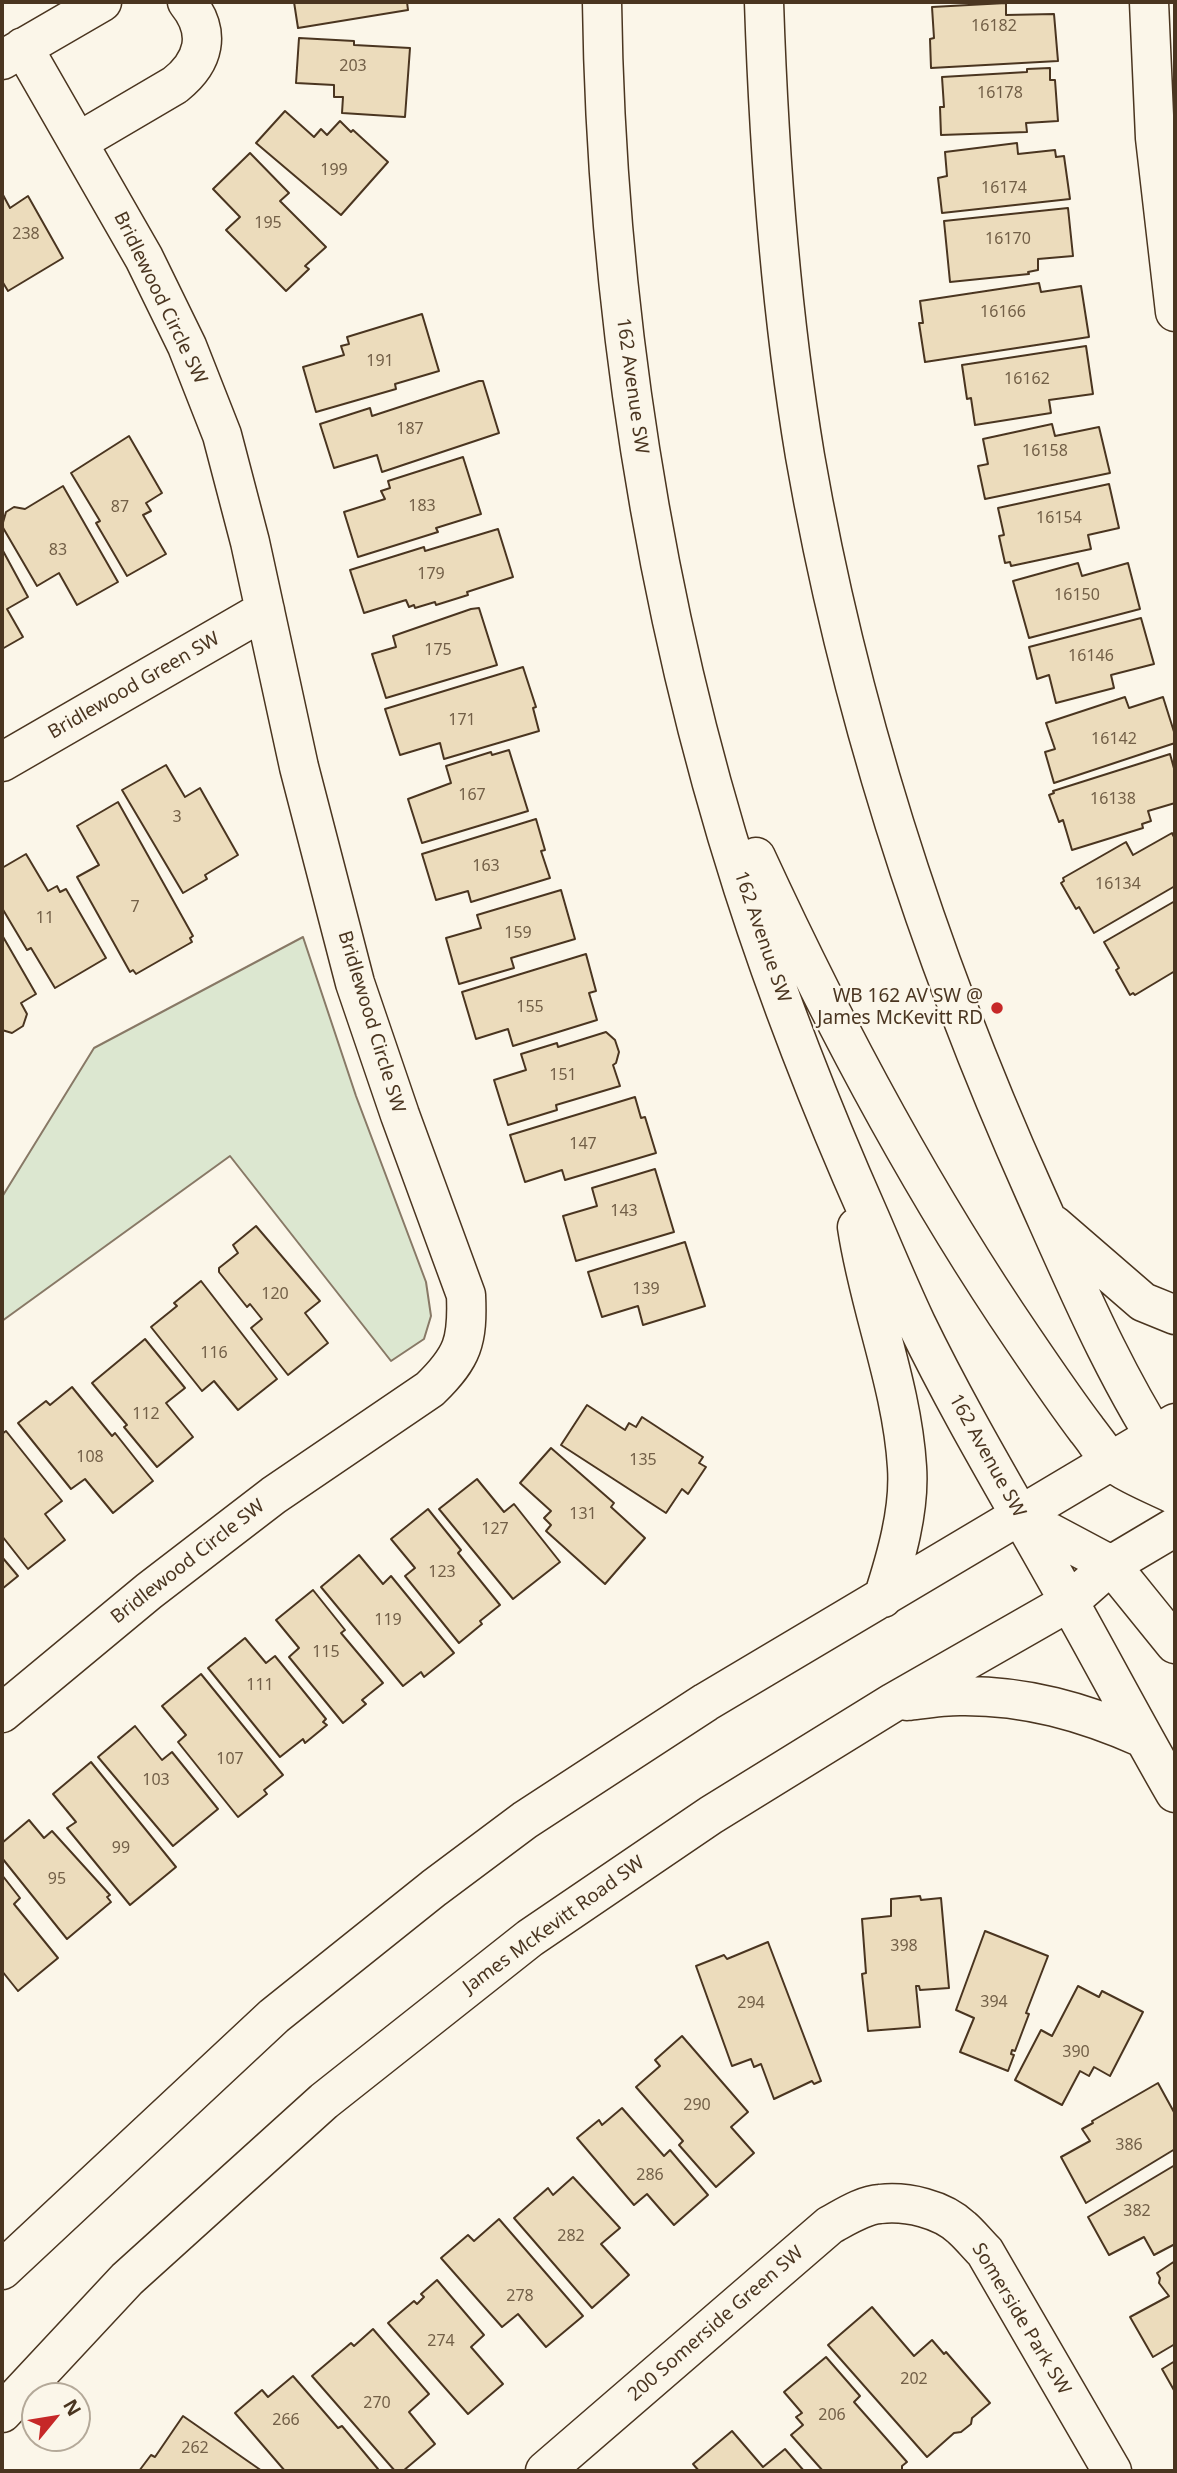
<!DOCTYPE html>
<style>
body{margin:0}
#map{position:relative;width:1177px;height:2473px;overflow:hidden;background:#fbf6e9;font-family:"Noto Sans",sans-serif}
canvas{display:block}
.frame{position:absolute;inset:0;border:4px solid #4a3520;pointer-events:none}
.north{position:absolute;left:21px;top:2382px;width:70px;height:70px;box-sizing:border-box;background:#fbf6e9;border:2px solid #b4a999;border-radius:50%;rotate:60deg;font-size:19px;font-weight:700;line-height:28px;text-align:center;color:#4a3520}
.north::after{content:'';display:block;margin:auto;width:24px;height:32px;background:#c62828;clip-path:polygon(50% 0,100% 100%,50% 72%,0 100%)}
</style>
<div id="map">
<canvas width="1177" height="2473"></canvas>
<div class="frame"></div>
<div class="north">N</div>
</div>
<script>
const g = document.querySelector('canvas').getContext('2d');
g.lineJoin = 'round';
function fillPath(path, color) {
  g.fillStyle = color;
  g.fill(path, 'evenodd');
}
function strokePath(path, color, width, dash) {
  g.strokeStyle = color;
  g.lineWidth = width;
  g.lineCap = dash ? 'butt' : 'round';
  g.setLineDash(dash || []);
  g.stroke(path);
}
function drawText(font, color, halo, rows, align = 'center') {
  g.font = font + ' "Noto Sans",sans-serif';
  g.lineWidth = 5;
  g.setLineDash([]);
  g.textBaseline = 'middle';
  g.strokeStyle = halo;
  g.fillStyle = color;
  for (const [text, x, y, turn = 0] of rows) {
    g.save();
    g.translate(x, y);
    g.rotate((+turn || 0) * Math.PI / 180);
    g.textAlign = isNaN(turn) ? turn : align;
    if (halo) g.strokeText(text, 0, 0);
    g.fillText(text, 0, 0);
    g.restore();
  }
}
const green = new Path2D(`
 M303 937 356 1096 426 1282 431 1316 424 1339 391 1361 230 1156 2 1321V1197L94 1048Z`);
const building = new Path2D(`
 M294 2H407L408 10 298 28Z
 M1006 3V15L1054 14 1058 61 931 68 930 39 934 38 932 7Z
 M299 38 354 41V45L410 48 405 117 342 113 343 97H334V85L296 83Z
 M1050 68V80H1055L1058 121 1026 123 1027 132 941 135 940 107H944L942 77 1027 72V69Z
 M285 111 314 137 321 129 327 135 340 121 351 132 353 130 388 162 341 215 256 143Z
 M1017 143 1018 154 1055 150 1056 157 1064 156 1070 199 942 213 938 178 947 176 945 152Z
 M250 153 289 193 280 201 326 247 305 266 309 269 286 291 226 230 240 217 213 189Z
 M2 193 10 208 28 196 63 258 8 291 2 281Z
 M1068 208 1073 256 1038 259V270L1028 272 1029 274 950 282 944 221Z
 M1039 283 1041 292 1081 286 1089 337 925 362 919 323H923L920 301Z
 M422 314 439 371 395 384 396 389 316 412 303 367 344 355 341 346 349 344 347 337Z
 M1086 346 1093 394 1049 400 1051 413 975 425 971 398 967 399 962 365Z
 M479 381H483L499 433 382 472 377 455 334 468 320 424 370 408 372 416Z
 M1052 424 1055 436 1099 427 1110 473 985 499 978 466 988 464 983 439Z
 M129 436 162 493 146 503 151 511 143 515 166 554 127 576 96 523 100 521 71 473Z
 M463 457 481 514 436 528 438 532 358 557 344 512 385 499 381 491 390 488 388 481Z
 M1109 484 1119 528 1088 535 1091 549 1011 566 1010 562 1005 563 999 536 1004 535 998 508Z
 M63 486 118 582 77 605 59 573 37 586 2 526 6 512 14 507 25 509Z
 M498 529 513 577 467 592 468 595 436 605 435 602 415 608 414 605 409 607 406 600 364 613 350 570 424 547 425 551Z
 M2 549 28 597 7 609 23 637 2 649Z
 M1078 563 1082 576 1128 563 1140 609 1029 638 1013 581Z
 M479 608 497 665 386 698 372 654 396 647 393 636 471 609Z
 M1141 618 1154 664 1111 675 1114 688 1056 703 1049 675 1037 679 1029 647Z
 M523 667 536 707 533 708 539 731 444 759 440 743 400 755 385 709Z
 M1125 697 1129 708 1163 697 1175 735V743L1054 783 1045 752 1055 749 1046 723Z
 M509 750 528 811 422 843 408 799 451 783 446 766 491 752 492 755Z
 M1170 754 1175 772V803L1148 811 1151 821 1142 824 1143 828 1072 850 1063 820 1059 822 1049 795 1054 793 1053 791Z
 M166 765 185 797 200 788 238 855 205 875 207 879 183 893 122 790Z
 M118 802 193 936 190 938 192 942 136 974 133 970 130 972 77 877 99 865 77 826Z
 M536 819 545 850 541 851 550 878 471 902 468 891 436 900 422 854Z
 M1172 833 1175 839V886L1094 933 1079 907 1076 909 1061 883 1064 881 1063 878 1126 842 1133 855Z
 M26 854 48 891 57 886 60 892 66 889 106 958 55 988 31 948 27 950 2 908V868Z
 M561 890 575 939 511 958 514 968 459 984 446 938 481 928 477 915Z
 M1175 901V971L1135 995 1133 993 1130 995 1116 970 1119 968 1104 942Z
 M2 935 36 994 21 1003 27 1014 23 1026 12 1033 2 1030Z
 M586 954 596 991 589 993 597 1020 513 1046 508 1029 476 1039 462 992Z
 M606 1032 615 1040 619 1052 616 1063 613 1065 620 1086 556 1105 557 1110 508 1125 494 1080 526 1070 521 1054 557 1043 558 1047Z
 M635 1097 641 1118 645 1117 656 1153 565 1180 562 1170 525 1182 510 1135Z
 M655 1169 674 1232 576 1261 563 1216 597 1206 592 1188Z
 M256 1226 320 1301 305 1313 328 1343 288 1375 251 1328 262 1319 250 1304 247 1307 219 1272V1268L238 1253 233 1245Z
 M685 1242 705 1306 643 1325 638 1306 602 1317 588 1272Z
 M201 1281 277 1379 238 1410 214 1381 202 1391 151 1327 177 1306 174 1303Z
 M145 1339 185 1388 166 1403 193 1437 157 1467 124 1427 127 1425 92 1383Z
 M72 1387 112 1436 115 1433 153 1481 113 1513 85 1479 71 1489 18 1423 46 1401 50 1405Z
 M587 1405 625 1430 629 1423 636 1427 642 1417 703 1457 699 1463 706 1467 688 1494 682 1489 666 1513 561 1445Z
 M6 1431 62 1501 45 1514 65 1540 28 1569 2 1536V1434Z
 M551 1448 614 1503 611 1507 645 1538 605 1584 546 1531 551 1525 544 1518 551 1511 520 1483Z
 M477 1479 504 1512 514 1504 560 1562 513 1599 439 1509Z
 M428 1509 461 1550 458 1553 500 1605 480 1621 482 1624 459 1643 405 1576 415 1568 391 1539Z
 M359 1555 383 1584 391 1576 454 1653 424 1677 421 1672 403 1686 321 1587Z
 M2 1557 18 1576 2 1589Z
 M313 1590 345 1630 341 1633 383 1683 362 1700 366 1704 343 1723 289 1657 299 1648 276 1620Z
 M245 1638 266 1663 275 1656 326 1719 323 1722 327 1725 305 1743 303 1739 280 1757 208 1668Z
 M201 1674 283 1775 264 1790 267 1794 238 1817 178 1742 186 1735 162 1706Z
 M135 1726 162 1760 172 1752 218 1809 173 1846 98 1757Z
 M91 1762 176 1867 130 1905 67 1828 76 1822 53 1794Z
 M29 1820 44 1838 52 1831 110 1895 107 1897 111 1902 67 1939 2 1858V1843Z
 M2 1875 20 1898 14 1904 58 1958 18 1991 2 1971Z
 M920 1896 921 1900 941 1898 949 1988 920 1990 919 1986H916L920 2027 868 2031 862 1974 866 1973 862 1919 891 1916V1899Z
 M985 1931 1048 1956 1026 2013 1029 2014 1015 2051 1012 2050 1011 2054 1014 2055 1008 2071 960 2052 974 2018 956 2010Z
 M768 1942 821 2081 814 2084 812 2081 774 2099 761 2064 754 2067 751 2059 732 2066 696 1966 724 1955 727 1959Z
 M1078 1986 1099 1997 1102 1991 1143 2012 1110 2076 1094 2067 1089 2076 1080 2071 1062 2105 1015 2080 1041 2030 1052 2036Z
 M682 2036 748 2112 731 2127 754 2153 716 2187 679 2145 683 2141 636 2087 660 2066 655 2060Z
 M1158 2083 1175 2114V2149L1086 2203 1061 2157 1090 2141 1082 2129 1093 2123 1092 2121Z
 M622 2108 664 2156 670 2150 708 2195 674 2225 647 2194 634 2205 577 2138 599 2120 602 2125Z
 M1175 2165V2244L1154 2255 1144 2237 1109 2255 1088 2217Z
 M573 2177 620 2228 601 2244 629 2275 592 2308 514 2218 548 2188 553 2195Z
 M499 2219 583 2316 546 2347 518 2314 502 2327 441 2258 468 2235 474 2241Z
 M1175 2261V2344L1153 2357 1130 2317 1169 2296 1159 2283 1160 2278 1157 2273Z
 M437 2280 484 2335 471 2347 503 2384 468 2414 388 2323 414 2301 417 2304 424 2297 421 2294Z
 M872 2307 914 2356 932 2340 944 2354 946 2352 990 2403 972 2418 971 2424 961 2432 954 2433 927 2457 828 2345Z
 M373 2329 429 2394 409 2412 435 2444 403 2471H395L312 2376 351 2343 354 2346Z
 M826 2357 860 2396 854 2402 907 2462 902 2466V2471H823L791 2435 803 2425 796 2417 802 2413 784 2392Z
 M1175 2361V2392L1162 2369Z
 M293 2376 338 2428 342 2426 378 2469 375 2471H285L235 2413 262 2390 268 2397Z
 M183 2416 262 2471H139L151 2455 155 2457Z
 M732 2431 763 2467 785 2449 804 2471H699L693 2464Z`);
const minor = new Path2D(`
 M1149 2 1155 138 1175 312
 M2 60 102 2
 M78 142 175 85C204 62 212 33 187 2
 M2 762 265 610
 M2 1713 149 1591 274 1495 430 1389C463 1357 468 1341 466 1295L400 1115 355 983 299 767 250 542 222 435 187 346 144 258 23 47
 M545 2471 830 2225C845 2217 863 2205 880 2204 907 2201 942 2209 962 2228 970 2235 977 2244 985 2252L1112 2471`);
const secondary = new Path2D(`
 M602 2C606 298 653 606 743 888 779 1000 822 1110 870 1218 885 1253 900 1289 916 1323 962 1418 1017 1508 1068 1600 1104 1664 1138 1729 1175 1793
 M764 2C769 154 780 306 805 456 849 709 930 959 1035 1193 1077 1287 1117 1382 1175 1468
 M756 857C833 1024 920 1188 1023 1339 1044 1370 1065 1401 1087 1430 1095 1440 1102 1451 1110 1460 1122 1472 1159 1487 1175 1495
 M1054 1225 1143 1302 1175 1315
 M857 1227C869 1308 902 1385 907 1467 910 1510 896 1558 883 1598
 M1019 1516 1111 1565 1175 1644
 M907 1701C924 1699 943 1696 960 1696 1025 1695 1084 1712 1143 1738
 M2 2270 274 2016 434 1888 525 1820 706 1702 1175 1423
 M2 2413 127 2279 324 2101 530 1938 711 1815 894 1702 1069 1602 1111 1565 1175 1527`);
const markers = [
 [997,1008,7,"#c62828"]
];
const numberNames = [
 ["16182",994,26],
 ["203",353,66],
 ["16178",1000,93],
 ["199",334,170],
 ["16174",1004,188],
 ["195",268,223],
 ["238",26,234],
 ["16170",1008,239],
 ["16166",1003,312],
 ["191",380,361],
 ["16162",1027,379],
 ["187",410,429],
 ["16158",1045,451],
 ["183",422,506],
 ["87",120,507],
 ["16154",1059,518],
 ["83",58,550],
 ["179",431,574],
 ["16150",1077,595],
 ["175",438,650],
 ["16146",1091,656],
 ["171",462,720],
 ["16142",1114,739],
 ["167",472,795],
 ["16138",1113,799],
 ["3",177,817],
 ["163",486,866],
 ["16134",1118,884],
 ["7",135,907],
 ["11",45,918],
 ["159",518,933],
 ["155",530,1007],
 ["151",563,1075],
 ["147",583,1144],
 ["143",624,1211],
 ["139",646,1289],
 ["120",275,1294],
 ["116",214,1353],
 ["112",146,1414],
 ["108",90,1457],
 ["135",643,1460],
 ["131",583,1514],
 ["127",495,1529],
 ["123",442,1572],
 ["119",388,1620],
 ["115",326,1652],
 ["111",260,1685],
 ["107",230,1759],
 ["103",156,1780],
 ["99",121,1848],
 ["95",57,1879],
 ["398",904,1946],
 ["394",994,2002],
 ["294",751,2003],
 ["390",1076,2052],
 ["290",697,2105],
 ["386",1129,2145],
 ["286",650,2175],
 ["382",1137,2211],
 ["282",571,2236],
 ["278",520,2296],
 ["274",441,2341],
 ["202",914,2379],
 ["270",377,2403],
 ["206",832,2415],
 ["266",286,2420],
 ["262",195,2448]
];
const streetNames = [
 ["Bridlewood Circle SW",160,298,64],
 ["162 Avenue SW",632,386,82],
 ["Bridlewood Green SW",134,686,-30],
 ["162 Avenue SW",762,937,71],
 ["Bridlewood Circle SW",371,1022,73],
 ["162 Avenue SW",987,1456,61],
 ["Bridlewood Circle SW",188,1562,-38],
 ["James McKevitt Road SW",554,1925,-36],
 ["Somerside Park SW",1021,2319,59],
 ["200 Somerside Green SW",716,2324,-41]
];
const poiNames = [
 ["WB 162 AV SW @",983,997],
 ["James McKevitt RD",983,1019]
];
fillPath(green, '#dce7d0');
strokePath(green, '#887966', 2);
fillPath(building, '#ecdcbc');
strokePath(building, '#4a3520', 2);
strokePath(minor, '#4a3520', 41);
strokePath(secondary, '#4a3520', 41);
strokePath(minor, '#fbf6e9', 38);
strokePath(secondary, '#fbf6e9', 38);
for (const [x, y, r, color] of markers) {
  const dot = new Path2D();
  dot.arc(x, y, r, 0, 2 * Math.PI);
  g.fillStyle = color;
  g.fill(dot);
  strokePath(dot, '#fbf6e9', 2.5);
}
drawText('16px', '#725f47', null, numberNames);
drawText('19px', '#4a3520', '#fbf6e9', streetNames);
drawText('19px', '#4a3520', '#fbf6e9', poiNames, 'right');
</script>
